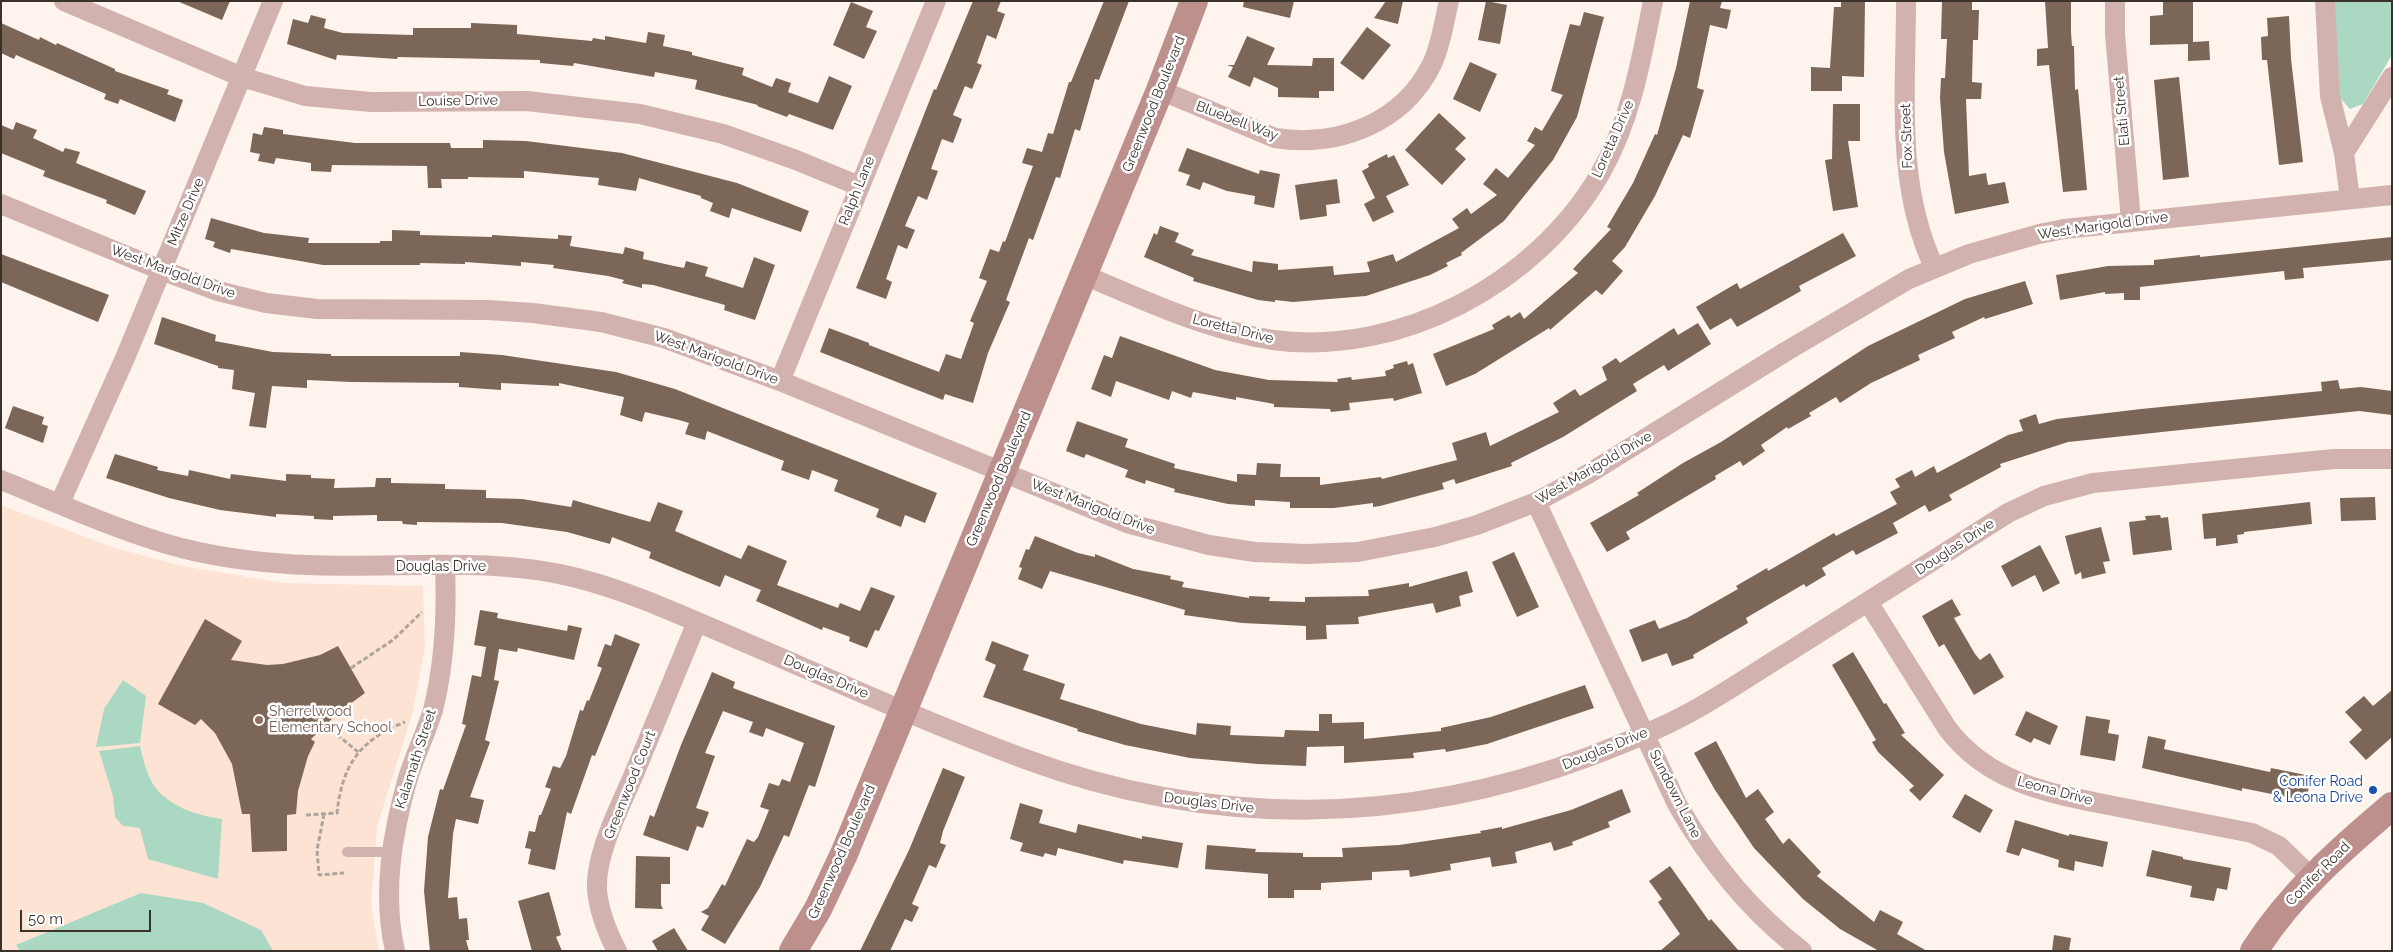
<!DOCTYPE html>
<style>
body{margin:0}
#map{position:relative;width:2393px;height:952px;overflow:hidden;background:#fef4ed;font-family:Raleway,sans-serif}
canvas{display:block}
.frame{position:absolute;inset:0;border:2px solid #3c322c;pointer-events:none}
.scale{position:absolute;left:20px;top:910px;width:131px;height:22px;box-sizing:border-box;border:2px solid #3c322c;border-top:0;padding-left:6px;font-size:15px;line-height:18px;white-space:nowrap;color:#3c322c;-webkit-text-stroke:4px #fff;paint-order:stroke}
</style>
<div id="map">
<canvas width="2393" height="952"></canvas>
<div class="frame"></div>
<div class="scale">50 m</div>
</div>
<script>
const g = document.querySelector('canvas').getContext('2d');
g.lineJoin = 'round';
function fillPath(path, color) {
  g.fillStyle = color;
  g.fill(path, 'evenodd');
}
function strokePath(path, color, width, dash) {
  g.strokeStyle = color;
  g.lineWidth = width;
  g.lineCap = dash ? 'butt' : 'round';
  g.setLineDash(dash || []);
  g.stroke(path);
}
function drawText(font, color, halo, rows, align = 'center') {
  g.font = font + ' Raleway,sans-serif';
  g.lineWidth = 5;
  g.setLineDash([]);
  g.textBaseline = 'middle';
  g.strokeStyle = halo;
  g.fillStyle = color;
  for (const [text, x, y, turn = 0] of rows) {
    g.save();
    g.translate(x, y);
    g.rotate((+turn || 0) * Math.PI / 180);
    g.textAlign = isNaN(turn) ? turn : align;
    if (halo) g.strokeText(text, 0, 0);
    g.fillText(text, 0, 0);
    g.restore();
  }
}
const built = new Path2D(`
 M1 505 112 547 182 566 283 583 423 586 425 648 412 714 377 827 371 904 379 951H1Z`);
const green = new Path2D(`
 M2334 1H2392V55L2363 104 2350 109 2340 98Z
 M123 680 146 696 140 743 96 747 104 709Z
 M140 746C143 758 146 773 153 784 167 806 198 816 222 819L218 879 148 859 140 828 123 826 115 817 113 796 99 751Z
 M141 893 203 903 261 930 273 951H20L16 945Z`);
const building = new Path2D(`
 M177 1H230L222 20Z
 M973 1H1001L997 11 1005 14 996 39 987 35 977 63 982 65 972 89 965 86 953 115 962 119 953 143 942 139 931 169 938 171 927 200 918 196 905 226 915 230 907 249 898 245 886 279 892 282 886 299 856 288 934 89 936 90Z
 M1104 1H1129L1099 80 1095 79 1080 131 1075 129 1060 178 1056 177 1033 240 1029 238 1006 300 1010 302 988 353 973 403 945 394 943 400 820 352 829 328 869 343V345L939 372 946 354 961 359 974 323 970 321 987 281 979 278 990 249 999 252 1003 241 1005 242 1033 166 1022 163 1027 148 1042 152 1048 133 1053 134 1069 82H1071Z
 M1244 1H1294L1290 18 1243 7Z
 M1386 1H1403L1398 24 1374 18Z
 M1486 1 1507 5 1500 44 1478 40Z
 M1690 1H1722L1720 8 1731 10 1727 29 1710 25 1697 88 1704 90 1690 138 1683 135 1655 196 1625 247 1612 261 1623 271 1602 295 1596 290 1550 330 1549 328 1475 374 1446 386 1433 354 1494 329 1492 325 1509 315 1511 318 1520 312 1524 319 1578 273 1573 269 1611 229 1607 227 1633 183 1655 134 1657 135 1676 68Z
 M1841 1H1865L1864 77 1842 76V91H1811V67L1830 68 1834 7H1841Z
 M1942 1H1972V10H1979L1978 40H1973L1972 82 1982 83 1981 99H1966L1969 176 1986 173 1988 185 2005 182 2009 203 1955 214 1944 152 1940 98 1941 78H1945L1947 39H1941Z
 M2045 1H2071V32L2072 46H2074L2075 90 2078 89 2087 190 2063 192 2049 65 2037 66V49L2048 48Z
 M2163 1H2193V42L2209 41 2210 60 2188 61V44L2150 45V16L2163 15Z
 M851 2 873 11 866 27 877 31 864 59 833 45Z
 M1584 12 1604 17 1577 117 1553 160 1504 221 1461 253 1462 255 1446 263 1448 266 1430 275 1366 296 1293 302 1275 300V302L1258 300 1193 281 1194 278 1144 257 1154 233 1157 235 1160 226 1179 233 1175 242 1194 250 1191 255 1252 272 1253 261 1278 264V270L1333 266 1334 275 1370 272 1367 262 1393 254 1396 262 1459 228 1452 219 1467 208 1471 214 1497 195 1483 184 1496 168 1508 178 1535 145 1527 141 1535 127 1542 131 1563 95 1551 91 1570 24 1580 26Z
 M311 15 326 19 324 28 343 33 413 35V28H471V23L517 25V34L592 41 593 38 605 40V36L646 43 648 32 665 35 663 46 692 52V55L744 68 742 75 772 87 776 78 791 83 788 92 818 103 829 76 852 86 833 130 789 114 787 117 757 106 758 105 695 89 697 80 655 72 654 77 574 63 573 66 540 63V60L398 57 397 59 337 55 336 60 287 44 293 19 308 23Z
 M2289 16 2291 59 2303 162 2279 165 2267 60H2262L2261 37 2268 36 2267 18Z
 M1 23 39 40 40 37 56 45 57 43 115 69V71L169 90 167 94 183 100 175 122 120 99 118 104 104 99 106 94 16 55 14 59 1 53Z
 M1367 27 1391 45 1363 80 1340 63Z
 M1247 36 1275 48 1267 65 1312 66 1313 58H1334V91H1319V98L1278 97V88L1254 77 1250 87 1228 77 1233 67 1227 65H1234Z
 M1470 62 1497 74 1480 112 1453 99Z
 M2179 77 2189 177 2163 180 2154 80Z
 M1833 104H1860V141H1848L1858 207 1833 211 1825 160 1832 159Z
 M1439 113 1466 138 1455 149 1466 159 1442 185 1405 150Z
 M16 122 37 130 33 138 63 152 65 148 80 152 76 163 146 191 135 215 106 203 107 200 43 176 45 171 1 153V125L13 130Z
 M264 127 283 130V134L355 143H450L451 148H483V140L526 141 622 153 737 183 809 211 801 232 732 208 729 218 710 211 713 203 701 198V196L639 178 636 191 598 185 599 178 524 171V178L468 177V179H441L442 188H428L427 166 332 165 331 172 311 171V163L276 158 274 164 258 161 260 154 250 152 253 133 262 135Z
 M1187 148 1259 174 1260 170 1280 174 1274 208 1254 204 1255 196 1227 191 1203 182 1200 190 1186 185 1190 175 1178 171Z
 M1387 154 1388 158 1394 155 1409 185 1386 196 1394 212 1373 222 1364 204 1375 198 1362 171 1369 167 1368 164Z
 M1337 179 1340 203 1326 205 1327 216 1300 220 1295 185Z
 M211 218 264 233 309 238 308 243H380V241H392V230L420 231V235L492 237V235L558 239V235L572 236 570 246 623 254 625 247 644 252 643 259 674 266 684 268 686 261 708 267 705 276 743 288 754 257 775 265 755 320 724 310 725 305 653 285 642 284V288L622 283 624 280 608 276 553 268 554 265 521 262V266L465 262V264L420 263V265H323L231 249 230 253 213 247 215 242 205 239Z
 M1843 233 1856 256 1799 286 1801 291 1737 327 1731 318 1710 330 1696 307 1737 283 1740 289Z
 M2392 237V260L2303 268 2304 278 2285 280 2284 271 2140 287V300H2124V293L2105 294V292L2060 300 2056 275 2108 266 2154 265V260L2200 255V257Z
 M1 254 109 295 98 322 1 282Z
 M2025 281 2033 304 1985 319 1984 317 1952 332 1955 338 1918 355 1920 360 1871 383 1840 403 1836 397 1809 413 1811 416 1788 429 1787 427 1761 445 1765 451 1743 466 1740 461 1715 476 1716 479 1626 532 1630 539 1607 552 1590 523 1639 495 1637 493 1683 463 1721 442 1868 346 1965 299Z
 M162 317 216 335 215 341 273 352 331 354V356H460V352L502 355 616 372 675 389 937 493 925 523 905 515 901 527 876 517 879 509 834 491 838 480 812 470 809 480 781 470 784 461 707 431 705 440 685 434 689 423 679 420 645 412 642 422 620 415 624 397 559 383V386L501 383V390L459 387V383L351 382 307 380V388L272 386 266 428 249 426 255 393 232 389 234 370 218 368V366L154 344Z
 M1698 323 1711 344 1668 371 1664 365 1633 384 1637 391 1563 437 1511 463 1512 466 1456 484 1454 479 1442 483 1444 489 1380 506 1373 507V503L1334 508H1290V502L1255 500V506L1228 504 1174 492 1175 489 1146 480 1145 484 1125 477 1128 470 1086 454 1084 458 1066 451 1077 421 1128 439 1125 447 1175 464 1174 468 1237 482V474L1256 475 1257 463 1281 464 1280 477H1320V485L1381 477 1382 479 1457 460 1452 443 1486 432 1490 446 1559 412 1553 403 1575 389 1580 396 1607 380 1602 367 1616 358 1620 363 1674 328 1678 335Z
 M1120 336 1215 370 1269 380 1338 382 1337 379 1351 377 1352 380 1386 376 1385 371 1394 368 1393 365 1407 361 1408 365 1413 363 1422 393 1394 401 1393 398 1349 403 1350 410 1331 412 1330 409 1274 407V404L1236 397V400L1193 392 1191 398 1172 391 1169 400 1116 381 1111 397 1091 389 1104 355 1112 358Z
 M2338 380 2340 389 2361 387 2392 391V415L2359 411 2068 442 2000 464 2001 467 1949 495 1952 500 1929 512 1925 505 1893 523 1898 533 1856 555 1853 550 1822 568 1826 575 1806 587 1804 584 1746 618 1748 623 1693 655 1694 658 1672 666 1667 653 1642 662 1629 630 1655 620 1659 629 1687 618 1738 589 1736 586 1767 568 1768 571 1834 533 1836 536 1897 504 1890 492 1900 487 1895 479 1912 470 1915 477 1934 466 1937 473 2008 435 2023 431 2019 420 2036 414 2039 424 2057 419 2141 409 2322 391 2321 382Z
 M13 406 44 417 42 424 48 426 43 443 5 428Z
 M115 454 158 467 157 470 188 476 189 470 230 479 231 474 286 481V474L311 475V478L335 479 334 488 375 487 376 478H391V483L445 484V489L486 490V498L522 499 571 507 573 500 650 522 658 502 683 511 675 531 741 559 748 545 787 561 777 585 838 608 840 603 860 611 871 587 895 596 879 631 875 630 867 648 849 641 850 637 823 627 822 630 756 601 761 590 725 575 720 587 649 558 651 552 612 537 610 544 567 532 502 523 417 522V525L403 524 402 521H377V515L333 516V520L314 519V516L276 514V517L220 510 169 498 106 478Z
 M2375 497 2376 520 2341 521 2340 498Z
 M2310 502 2312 524 2244 532V534L2237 535 2238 543 2216 546V538L2204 539 2202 514Z
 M2160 515 2161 518 2168 517 2172 550 2133 555 2129 522 2146 520 2145 516Z
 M2101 527 2110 561 2103 562 2106 573 2082 579 2081 572 2075 575 2065 536Z
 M1035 536 1078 553 1095 557V554L1133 569 1171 576 1170 579 1184 582 1182 587 1249 598V596L1270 597 1269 601 1305 602V597L1369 596 1368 590 1409 583V587L1467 571 1473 592 1459 596 1461 606 1436 613 1433 603 1358 617 1359 624 1326 625 1327 639 1306 640V626L1242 623 1184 615 1185 610 1050 571 1042 589 1018 579 1022 568 1019 567 1026 549 1029 550Z
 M2040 545 2060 583 2043 592 2035 575 2012 587 2001 566Z
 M1514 552 1539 607 1517 617 1492 562Z
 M1952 599 1961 615 1954 618 1975 654 1980 660 1990 653 2004 677 1974 695 1944 644 1939 647 1922 616Z
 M480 610 498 613 497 618 567 631 568 625 582 628 574 660 518 648 517 652 499 649 494 680 499 681 485 740 490 742 470 797 484 800 478 824 456 819 453 834 448 898 457 897 459 919 467 918 469 940H466L469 951H430L424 891 428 837 440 789 443 790 466 725 462 724 472 675 481 677 486 647 474 645Z
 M205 619 242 641 231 660 267 665 283 664 320 655 338 646 365 693 339 712 311 739 315 742 308 756 298 791 296 814 287 815V851L252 852 250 814H242L232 764 215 733 201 719 195 725 158 704Z
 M615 634 640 644 595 756 592 755 571 814 567 812 555 870 528 864 531 849 525 848 529 831 535 832 539 815H541L551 789 545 787 553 766 560 768 566 756 580 710 583 711 587 700 589 701 602 668 597 666 605 644 611 646Z
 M992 641 1029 655 1023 670 1065 684 1060 699 1141 724 1196 735 1197 723 1231 726 1230 735 1284 737 1285 730 1319 731V714H1332V723L1364 722V739L1441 731V728L1491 717 1585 685 1594 708 1487 744 1446 752 1445 749 1413 753 1414 758 1344 763V746L1307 747 1306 766 1258 764 1190 758 1125 745 1077 731 1078 729 983 697 996 665 985 660Z
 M1853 652 1884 704 1886 703 1905 733 1901 735 1944 775 1920 801 1909 790 1914 786 1878 752 1872 742 1876 740 1832 665Z
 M712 672 735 682 733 688 835 726 815 787 809 785 789 837 784 835 760 887 725 944 701 930 709 916 701 912 708 908 722 884 725 886 747 839 754 842 758 837 769 810 760 807 769 783 779 786 782 779 790 782 804 743 766 728 763 737 749 732 753 722 723 711 705 753 715 756 696 808 709 812 703 828 697 826 688 851 643 835 650 815 654 817 681 745Z
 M2392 690V737L2366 760 2349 742 2362 730 2345 712 2364 696 2373 706Z
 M2026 711 2058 726 2050 745 2034 738 2031 743 2015 735Z
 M2086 716 2110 720 2108 733 2119 735 2115 761 2080 755Z
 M2148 736 2166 740 2164 749 2270 772 2271 768 2311 776 2306 801 2242 788V791L2142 768Z
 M1716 741 1746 798 1758 789 1774 812 1765 819 1783 844 1789 838 1821 872 1817 876 1874 922 1880 910 1903 922 1897 934 1927 951H1879L1840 929 1803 899 1754 848 1715 790 1694 753Z
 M943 768 965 777 943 831 940 843 946 845 936 868 929 865 912 904 919 907 912 922 905 919 890 951H860L909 850Z
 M1622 789 1631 812 1608 822 1610 827 1572 842 1573 845 1554 851 1551 842 1515 852 1517 863 1492 867 1490 857 1450 864 1451 870 1410 877 1409 870 1372 872V880L1321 883V890H1294V898H1268V874L1205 869 1207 845 1256 849 1255 852 1303 853V857H1343L1342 848 1399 845 1481 833 1480 831 1502 827V829L1571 810Z
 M1965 794 1993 810 1980 833 1952 817Z
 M1020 803 1043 810 1039 823 1076 833 1078 824 1142 839V836L1183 843 1178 868 1124 860 1123 864 1058 848 1056 856 1045 853 1043 857 1020 851 1023 843 1010 839Z
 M2015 820 2069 836V834L2108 842 2103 867 2075 861 2074 871 2058 867 2059 860 2022 848 2019 856 2006 852Z
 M2152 850 2183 857V859L2231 868 2227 890 2217 888 2214 901 2190 897 2192 886 2146 876Z
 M636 856 670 857V884H661V905L663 909 635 908Z
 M1670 866 1709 921 1711 919 1739 951H1660L1680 934 1658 902 1662 899 1649 881Z
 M549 892 561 935 556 937 562 951H532L518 901Z
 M674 928 688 951H658L652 941Z
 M2054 935 2071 938 2069 951H2052Z`);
const path = new Path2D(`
 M351 668 393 640 422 612
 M313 717 321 721 358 752
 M324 814 317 850 319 875 344 873
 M306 815 337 813C342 766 359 740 405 722`);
const lane = new Path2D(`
 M347 852H391`);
const street = new Path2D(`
 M64 1 242 77 305 96 371 102 527 101 640 114 723 134 796 160 859 186
 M1906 1C1906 91 1895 184 1934 267
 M2115 1V34L2131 221
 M2325 1 2330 96 2344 153 2350 199
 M1160 90 1275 138C1338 148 1403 123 1432 64 1441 45 1444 22 1449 1
 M2344 153 2392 77
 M1 204 161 270 218 291 266 303 317 309 488 310 533 313 601 322 664 338 780 381 1127 523 1209 545 1255 552 1306 554 1358 552 1435 537 1477 525 1536 502 1588 474 1785 352 1909 279 1969 254 2039 234 2064 229 2392 195
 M1084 275C1146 301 1206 330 1273 340 1400 357 1537 283 1600 174 1631 120 1641 61 1653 1
 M780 381 936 1
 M1 480C51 500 100 523 151 539 195 554 242 561 288 564 383 571 484 554 577 578 632 592 685 617 737 639 833 680 927 723 1025 759 1211 828 1405 826 1591 756 1624 743 1658 730 1689 713 1724 694 1757 671 1790 651 1863 605 1935 559 2008 513L2044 496 2093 483 2334 459H2392
 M1536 502 1677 804C1709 860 1750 911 1802 951
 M60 503 125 358 273 1
 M1868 602 1947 728C1992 788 2060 795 2129 809 2170 817 2211 825 2252 833L2279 846 2312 878
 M395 951C382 893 392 834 408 778 415 755 426 733 433 710 445 662 447 615 445 567
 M617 951C607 932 599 911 597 890 595 854 620 807 634 774 655 723 676 673 697 622`);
const secondary = new Path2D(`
 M793 951 818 909 844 854 1160 90 1194 1
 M2254 951C2291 893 2340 850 2392 806`);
const markers = [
 [259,720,5,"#8d6e63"],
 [2373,790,5,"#1a4fb4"]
];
const streetNames = [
 ["Louise Drive",458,101,-1],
 ["Greenwood Boulevard",1154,104,-68],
 ["Elati Street",2122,111,-95],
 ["Bluebell Way",1237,121,21],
 ["Fox Street",1907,136,-92],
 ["Loretta Drive",1613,139,-66],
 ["Ralph Lane",857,191,-68],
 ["Mitze Drive",186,212,-67],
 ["West Marigold Drive",2103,226,-8],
 ["West Marigold Drive",173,272,20],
 ["Loretta Drive",1233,329,14],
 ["West Marigold Drive",716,358,20],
 ["West Marigold Drive",1594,468,-30],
 ["Greenwood Boulevard",999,479,-67],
 ["West Marigold Drive",1093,507,21],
 ["Douglas Drive",1955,547,-33],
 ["Douglas Drive",441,567],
 ["Douglas Drive",826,677,23],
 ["Douglas Drive",1605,749,-22],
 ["Kalamath Street",416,759,-72],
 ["Greenwood Court",630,785,-68],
 ["Leona Drive",2055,791,15],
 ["Sundown Lane",1675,794,63],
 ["Douglas Drive",1209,803,7],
 ["Greenwood Boulevard",842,852,-66],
 ["Conifer Road",2318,874,-45]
];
const educationNames = [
 ["Sherrelwood",269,712],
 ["Elementary School",269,728]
];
const transitNames = [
 ["Conifer Road",2363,782],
 ["& Leona Drive",2363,798]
];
fillPath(built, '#fde3d3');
fillPath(green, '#abd8c2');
fillPath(building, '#7c6658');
strokePath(path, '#afa59e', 3, [5, 2.5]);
strokePath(lane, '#d1b2af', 10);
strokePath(street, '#d1b2af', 20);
strokePath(secondary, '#be908d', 28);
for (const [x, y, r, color] of markers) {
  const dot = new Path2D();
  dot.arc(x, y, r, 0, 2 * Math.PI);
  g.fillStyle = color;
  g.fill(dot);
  strokePath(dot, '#fff', 2);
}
drawText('14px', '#3c322c', '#fff', streetNames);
drawText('14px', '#785e54', '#fff', educationNames, 'left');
drawText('14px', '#164399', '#fff', transitNames, 'right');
</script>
